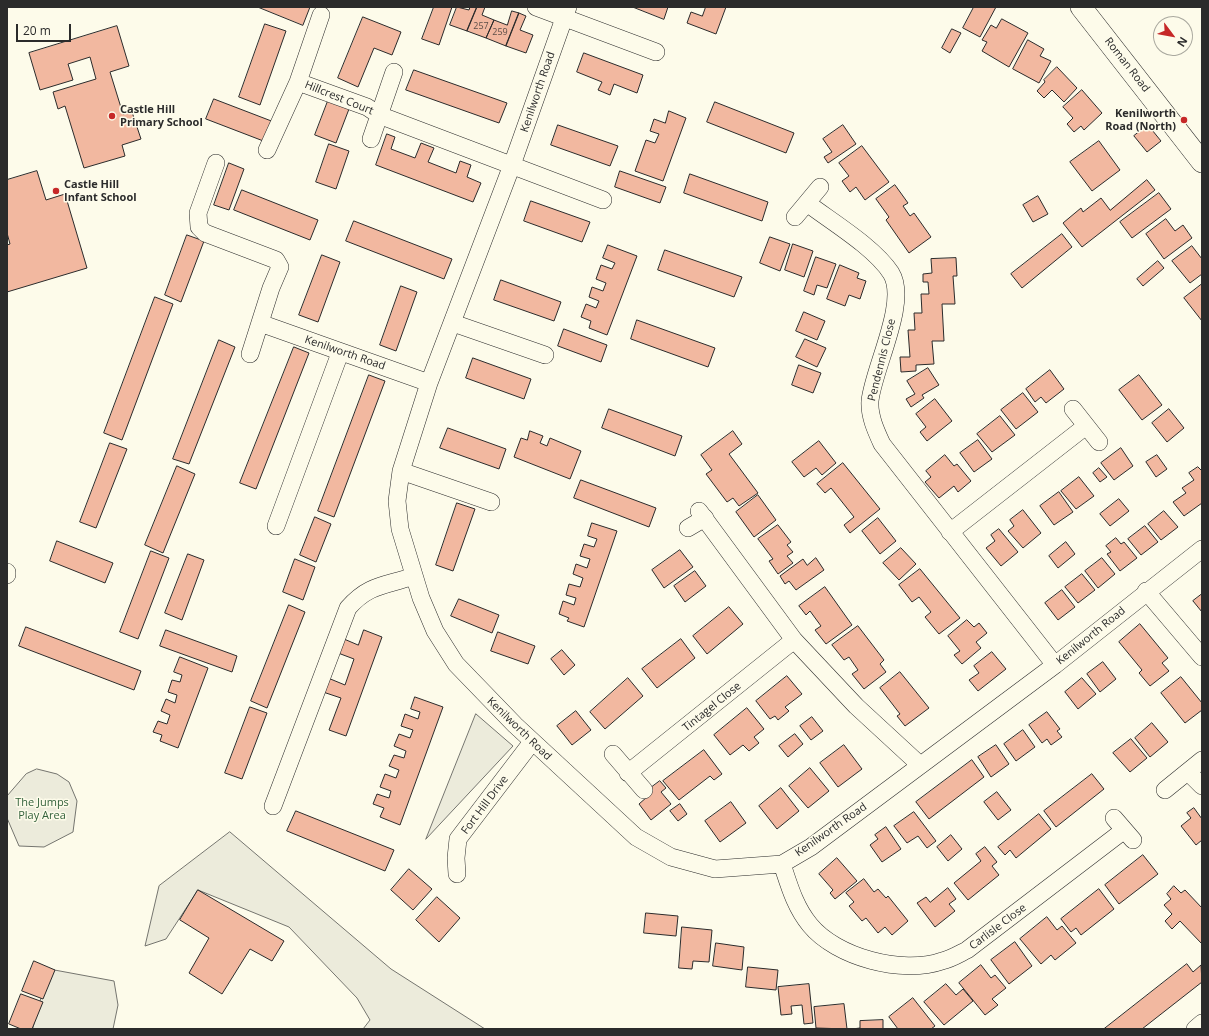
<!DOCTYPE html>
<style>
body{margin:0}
#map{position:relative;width:1209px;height:1036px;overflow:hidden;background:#fdfbea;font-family:"Open Sans",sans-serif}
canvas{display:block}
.frame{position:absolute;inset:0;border:8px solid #2b2b2b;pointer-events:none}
.north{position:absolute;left:1153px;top:16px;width:40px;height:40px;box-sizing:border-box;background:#fdfbea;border:1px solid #a9a89e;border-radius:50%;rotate:122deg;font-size:11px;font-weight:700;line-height:16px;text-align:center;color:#2b2b2b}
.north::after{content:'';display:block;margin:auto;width:14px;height:18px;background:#c62828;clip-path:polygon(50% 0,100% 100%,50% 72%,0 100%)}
.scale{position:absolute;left:16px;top:24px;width:55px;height:18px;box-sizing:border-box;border:2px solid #2b2b2b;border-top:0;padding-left:5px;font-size:12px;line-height:14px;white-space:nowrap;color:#2b2b2b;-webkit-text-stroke:3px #fdfbea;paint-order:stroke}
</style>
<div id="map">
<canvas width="1209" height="1036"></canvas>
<div class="frame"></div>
<div class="north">N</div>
<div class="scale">20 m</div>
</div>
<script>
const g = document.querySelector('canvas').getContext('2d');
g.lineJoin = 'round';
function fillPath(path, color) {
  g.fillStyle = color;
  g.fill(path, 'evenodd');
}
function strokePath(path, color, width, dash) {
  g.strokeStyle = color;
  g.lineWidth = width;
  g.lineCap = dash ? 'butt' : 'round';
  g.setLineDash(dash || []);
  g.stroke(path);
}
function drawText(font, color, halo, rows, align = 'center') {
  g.font = font + ' "Open Sans",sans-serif';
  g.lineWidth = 3;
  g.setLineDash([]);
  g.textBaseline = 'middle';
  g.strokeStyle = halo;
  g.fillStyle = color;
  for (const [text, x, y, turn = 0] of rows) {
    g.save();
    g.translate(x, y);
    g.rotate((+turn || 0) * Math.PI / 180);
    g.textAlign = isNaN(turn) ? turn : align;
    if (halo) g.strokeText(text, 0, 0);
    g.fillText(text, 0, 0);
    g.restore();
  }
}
const green = new Path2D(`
 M476 714 513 746 426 839Z
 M37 769 57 774 69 782 77 801 73 832 44 847 19 846 7 818V796L26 774Z
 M230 832 391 969 485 1029H363L370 1020 357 998 289 927 198 890 166 939 145 946 159 886Z
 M49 969 114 981 118 1005 113 1029H33Z`);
const building = new Path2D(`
 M258 7H310L303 25Z
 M434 7H452L439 45 422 39Z
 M457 7 469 10 470 7H477L467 31 450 25Z
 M477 7H485L482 15 494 20 486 38 467 31Z
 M633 7H668L664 19Z
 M706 7H726L716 34 687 23 691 12 702 16Z
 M974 7H996L980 37 963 28Z
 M512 11 519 13 506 46 486 38 494 20 507 25Z
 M519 13 526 16 520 30 533 35 526 53 506 46Z
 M363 17 401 32 392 55 374 48 358 87 338 78Z
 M1002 19 1028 33 1009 67 982 51 987 42 982 40 991 25 996 28Z
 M265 24 286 31 260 105 239 97Z
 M117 26 129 66 110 72 123 114 132 112 141 139 122 145 125 156 84 168 65 106 58 109 53 92 96 79 90 57 68 64 73 80 40 90 29 53Z
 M952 29 961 33 950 53 942 48Z
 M1028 40 1044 49 1040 56 1051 61 1039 83 1013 69Z
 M584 53 643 75 637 93 614 84 610 95 598 90 602 82 577 72Z
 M1057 67 1077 88 1064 102 1052 90 1044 98 1037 91 1045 82 1044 80Z
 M414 70 507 103 499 123 406 90Z
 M1082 90 1102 113 1084 130 1081 126 1074 132 1067 124 1073 118 1063 107Z
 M214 99 274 122 266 142 206 119Z
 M328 101 349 109 336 143 315 135Z
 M715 102 794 133 786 153 707 122Z
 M669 111 686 118 663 181 635 171 646 140 655 143 659 134 650 131 654 119 665 123Z
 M558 125 618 146 610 166 551 145Z
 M843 125 856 144 828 163 824 157 832 152 823 139Z
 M1148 125 1161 141 1147 152 1134 136Z
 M387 134 395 137 391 149 415 158 421 143 434 148 428 162 456 173 460 161 471 165 467 177 481 183 473 202 376 165Z
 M1099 141 1120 170 1092 191 1070 162Z
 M329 144 349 151 336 189 316 182Z
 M862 146 889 182 865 200 856 187 850 192 842 181 849 176 839 163Z
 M229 163 244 169 229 210 214 205Z
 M37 171 46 200 65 194 87 268 7 292V245L10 244 7 233V180Z
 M620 171 666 187 660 203 615 187Z
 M690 174 768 202 762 221 684 193Z
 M1147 180 1155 190 1082 247 1063 223 1081 208 1083 212 1101 198 1110 210Z
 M895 185 908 203 903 206 910 216 914 213 931 237 909 253 886 220 889 217 876 199Z
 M242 190 318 220 310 240 234 210Z
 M1159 193 1171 209 1132 238 1120 222Z
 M1038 196 1048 214 1033 222 1023 205Z
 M531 201 590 222 582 242 524 221Z
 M1166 219 1175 231 1183 225 1192 238 1164 259 1146 234Z
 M354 221 452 259 444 279 346 241Z
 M1062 234 1072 247 1022 288 1011 274Z
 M187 235 204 241 181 302 165 295Z
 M770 237 790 244 780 271 760 263Z
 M793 244 813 251 804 277 785 270Z
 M608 245 637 256 607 335 589 328 591 321 581 317 586 304 596 308 599 301 589 297 592 287 603 291 606 283 596 279 601 265 612 269 615 263 603 258Z
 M1192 246 1202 259V274L1190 283 1172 261Z
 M665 250 742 277 734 297 658 270Z
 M322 255 340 262 318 322 299 315Z
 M816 257 836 264 827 288 817 285 814 295 804 291Z
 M956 258 957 276H953L955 304H942L944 341H932L934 364 916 365V371L901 372 900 357H910L908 330H915L914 313H922L921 294H929L928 282H923V274L932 273 931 259Z
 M1158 261 1164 268 1143 286 1137 279Z
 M840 265 859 273 857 278 866 281 860 299 849 295 845 306 827 299Z
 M501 280 561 302 554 321 494 300Z
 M1202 284V321L1184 298Z
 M401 286 417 292 396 351 380 345Z
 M155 297 173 304 122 440 104 433Z
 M804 312 825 321 817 340 796 331Z
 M637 320 715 348 708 367 631 339Z
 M564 329 607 345 601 362 558 346Z
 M805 339 826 348 817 367 796 357Z
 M219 340 235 347 189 464 173 459Z
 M294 347 309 353 256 489 240 483Z
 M473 358 531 379 524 399 466 378Z
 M799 365 821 373 813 393 792 385Z
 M928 368 939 385 922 395 924 398 911 407 906 399 915 394 907 381Z
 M1050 370 1064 389 1046 403 1041 397 1035 402 1026 389Z
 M369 375 385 381 334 517 318 511Z
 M1139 375 1162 405 1142 420 1119 390Z
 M1023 393 1038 412 1016 429 1001 410Z
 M935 399 952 421 927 441 920 432 926 427 916 414Z
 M609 409 682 436 675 456 602 428Z
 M1169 409 1184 428 1167 442 1152 423Z
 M1000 416 1015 435 992 452 977 434Z
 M448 428 506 449 499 469 440 448Z
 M530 431 543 436 540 443 547 446 550 438 581 451 570 479 514 457 521 438 527 440Z
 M733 431 742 444 729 454 758 493 739 506 733 498 727 502 706 474 712 470 701 455Z
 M978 440 992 459 974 472 960 453Z
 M819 441 836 463 822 475 816 468 804 477 792 462Z
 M110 443 127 449 96 528 80 522Z
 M1121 448 1133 466 1114 480 1101 463Z
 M945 455 954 466 957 464 971 481 958 492 954 486 939 498 925 482 931 477 926 471Z
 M1157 455 1167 469 1156 477 1146 462Z
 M843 463 880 509 850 533 844 525 854 517 831 488 825 493 817 484Z
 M177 466 195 474 163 553 145 545Z
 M1198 467 1202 471V503L1184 516 1173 502 1186 493 1182 488 1194 480 1189 473Z
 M1099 468 1107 477 1100 482 1093 473Z
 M1079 477 1094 496 1076 509 1061 491Z
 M581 480 656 508 649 527 574 498Z
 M1059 492 1073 512 1054 525 1040 506Z
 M758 495 776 520 754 537 736 512Z
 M1119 499 1129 511 1110 526 1100 514Z
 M457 503 475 509 453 571 436 565Z
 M1023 510 1041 533 1023 548 1008 531 1014 526 1010 520Z
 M1164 511 1178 527 1161 540 1148 524Z
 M315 517 331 524 316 562 300 555Z
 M878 518 896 541 880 554 862 531Z
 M592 523 617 531 584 627 567 621 569 618 559 614 563 601 574 605 576 598 566 595 569 584 580 587 583 578 573 574 576 564 587 568 590 559 580 556 584 544 594 547 597 539 588 536Z
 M778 525 791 542 787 545 793 552 787 556 793 563 778 574 769 561 773 559 758 539Z
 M1145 526 1158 542 1141 555 1128 539Z
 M999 529 1018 552 1001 566 986 548 995 541 991 535Z
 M1116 538 1121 544 1124 542 1137 558 1120 571 1107 554 1111 552 1106 546Z
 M57 541 113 563 105 583 50 561Z
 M1066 542 1075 554 1058 568 1049 556Z
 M901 548 916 564 899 580 883 563Z
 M680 550 693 567 664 588 652 570Z
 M151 551 169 558 138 639 120 632Z
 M188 554 204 560 182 620 165 613Z
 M816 558 824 570 796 590 789 581 785 584 780 576 803 559 807 565Z
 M1102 558 1115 574 1098 588 1085 571Z
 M295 559 315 567 303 600 283 592Z
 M920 569 960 618 939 634 925 617 931 612 919 597 912 602 899 585Z
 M695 571 706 586 685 602 674 586Z
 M1082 574 1095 590 1078 603 1065 587Z
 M825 587 852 625 826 644 815 630 821 626 810 611 806 615 799 606Z
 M1062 590 1075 607 1058 620 1045 603Z
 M1202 594V612L1193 601Z
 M459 599 499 615 492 633 451 616Z
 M289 605 305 612 267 708 251 701Z
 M729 607 743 624 707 654 693 636Z
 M967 620 974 627 979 623 987 633 976 642 981 648 962 664 954 655 960 651 948 636Z
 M1140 624 1168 658 1162 663 1169 671 1150 686 1139 673 1142 670 1119 642Z
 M858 626 884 660 880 664 886 672 864 689 852 674 858 670 849 657 844 660 832 645Z
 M26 627 141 671 134 690 19 646Z
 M166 630 237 656 232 672 160 646Z
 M364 630 382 637 346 736 329 730 341 698 323 692 328 678 345 685 354 659 338 653 344 639 358 645Z
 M498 632 535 646 528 664 491 651Z
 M681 639 695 658 657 688 642 669Z
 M562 650 575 665 564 675 551 659Z
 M992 652 1006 669 978 691 969 680 979 673 974 666Z
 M180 657 208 668 178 748 160 741 162 735 153 732 158 721 167 724 170 715 161 711 166 699 175 703 177 695 168 692 172 680 180 682 182 675 174 672Z
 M1103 662 1116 679 1100 692 1087 674Z
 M900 672 929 708 905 726 897 716 900 714 880 688Z
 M787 676 802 694 785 707 789 711 778 720 775 716 770 719 756 701Z
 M1181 677 1202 703V710L1185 723 1161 693Z
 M628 678 643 696 605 729 590 712Z
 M1082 678 1096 694 1078 709 1065 692Z
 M415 697 443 707 400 825 380 817 384 808 373 804 377 794 389 798 391 791 380 787 385 774 396 778 399 770 389 766 394 755 404 758 406 751 394 746 399 734 410 738 413 730 401 726 405 714 418 719 420 712 411 709Z
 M250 707 267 713 242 779 225 773Z
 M747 708 764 729 754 737 759 743 749 751 743 745 730 755 714 735Z
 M576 711 591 730 572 745 557 726Z
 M1047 712 1060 729 1057 731 1062 737 1051 745 1047 739 1042 743 1029 725Z
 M812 717 823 731 811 740 800 726Z
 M1152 723 1168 742 1150 757 1135 738Z
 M1023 730 1035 747 1016 761 1004 744Z
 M795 734 803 744 788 757 779 746Z
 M1131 739 1147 758 1130 772 1113 753Z
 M844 745 862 769 838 787 820 763Z
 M996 745 1009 764 991 777 978 757Z
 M704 750 722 774 714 780 710 776 679 800 663 781Z
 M972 760 984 777 929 819 916 802Z
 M810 768 829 791 808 808 789 786Z
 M1092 774 1104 789 1056 827 1044 811Z
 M660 781 666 788 661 792 671 804 651 820 639 804 647 797 644 793Z
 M781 788 799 811 777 829 759 806Z
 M997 792 1011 810 998 820 984 802Z
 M731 802 746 823 720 842 705 821Z
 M680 804 687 814 678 821 670 811Z
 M1194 808 1202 819V840L1196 845 1181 826 1191 818 1187 813Z
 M296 811 394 850 385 871 287 831Z
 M914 812 936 841 927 848 918 836 907 843 894 826Z
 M1039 814 1051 829 1016 858 1010 850 1005 855 998 847Z
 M886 827 901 849 882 862 870 845 878 839 875 835Z
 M951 835 962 849 948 861 937 847Z
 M985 847 997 862 992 866 999 875 968 900 954 883 981 861 976 854Z
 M1143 855 1158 874 1119 904 1105 885Z
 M837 858 857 881 835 899 830 893 833 890 819 874Z
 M409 869 432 889 413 910 391 890Z
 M864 879 874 892 878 889 886 898 888 896 908 921 892 935 885 927 878 933 866 918 862 921 849 906 854 902 846 893Z
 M1174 886 1181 893 1185 890 1202 908V944L1180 921 1172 929 1165 921 1172 914 1164 905 1171 899 1167 894Z
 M948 888 956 899 949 904 955 911 935 927 917 903 926 897 930 902Z
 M1099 889 1114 909 1081 935 1076 928 1071 932 1061 919Z
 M198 890 284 941 272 961 250 949 222 994 189 973 209 938 180 920Z
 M437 897 460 918 439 942 416 920Z
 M646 913 678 916 676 936 644 933Z
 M1047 917 1057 930 1062 926 1076 943 1055 960 1051 955 1041 964 1020 939Z
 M682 927 712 930 709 962 693 961 692 969 679 968Z
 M1015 942 1032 966 1009 984 991 960Z
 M716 943 744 947 742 970 713 966Z
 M34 961 55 970 43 999 22 991Z
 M1187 964 1193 972 1201 965 1202 982 1142 1029H1104Z
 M981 965 991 978 995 975 1006 988 992 999 998 1005 985 1015 959 983Z
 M748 967 778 970 776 990 746 987Z
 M809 984 813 1023 804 1024 802 1005 791 1006 792 1014 781 1015 778 987Z
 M946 984 956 995 963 989 973 1001 944 1025 924 1002Z
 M21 994 43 1002 32 1029H21L9 1024Z
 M913 998 935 1026 931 1029H898L889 1017Z
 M844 1004 847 1029 816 1028 814 1007Z
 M883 1020V1029H852L860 1028V1021Z`);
const minor = new Path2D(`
 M536 7 656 52
 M568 7 512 165 429 383 401 471 397 501 400 529 421 598 435 631 456 664 515 725 636 837 671 857 715 869 782 864 811 847 1055 665 1202 549
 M298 82 367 107 379 115 603 200
 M371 139 394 72
 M267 150 298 82 321 15
 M216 163 198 213 199 227 205 233 276 260 280 267 271 288 250 354
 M807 203C832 222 874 247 891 273 909 302 873 369 870 401 869 416 876 431 882 444L1055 665
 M795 217 820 187
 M260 323 429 383
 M453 323 545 355
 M1073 409 1099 442
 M401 471 491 502
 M699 511 794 640 856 706 920 765
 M276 526 340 353
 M688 528 705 518
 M950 532 1086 426
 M7 572V575
 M1146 591 1202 657
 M613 754 644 790
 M1188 772 1202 786
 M628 773 794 640
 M1165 790 1202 760
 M273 806 348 608C369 584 385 586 414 576
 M1114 818 1133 840
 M782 864C789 885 795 907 810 925 836 957 902 975 942 961 951 959 959 954 967 950L1123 831
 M457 874 456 858 458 839 532 742
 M1195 1029 1202 1023`);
const tertiary = new Path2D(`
 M1081 7 1202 162`);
const markers = [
 [112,116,4,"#c62828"],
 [1184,120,4,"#c62828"],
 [56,191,4,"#c62828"]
];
const numberNames = [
 ["257",481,26],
 ["259",500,32]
];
const streetNames = [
 ["Roman Road",1127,65,52],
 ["Kenilworth Road",538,92,-71],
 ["Hillcrest Court",339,98,22],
 ["Kenilworth Road",345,353,19],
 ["Pendennis Close",882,360,-76],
 ["Kenilworth Road",1091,636,-39],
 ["Tintagel Close",712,707,-39],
 ["Kenilworth Road",519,729,44],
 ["Fort Hill Drive",485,805,-53],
 ["Kenilworth Road",831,830,-35],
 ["Carlisle Close",998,927,-37]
];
const poiNames = [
 ["Castle Hill",120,110],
 ["Primary School",120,123],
 ["Kenilworth",1176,114,"right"],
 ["Road (North)",1176,127,"right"],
 ["Castle Hill",64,185],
 ["Infant School",64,198]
];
const parkNames = [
 ["The Jumps",42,803],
 ["Play Area",42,816]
];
fillPath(green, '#ecebdb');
strokePath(green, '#74746e', 1);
fillPath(building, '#f2b8a0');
strokePath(building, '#2b2b2b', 1);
strokePath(minor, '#2b2b2b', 18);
strokePath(tertiary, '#2b2b2b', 22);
strokePath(minor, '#fdfbea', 17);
strokePath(tertiary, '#fdfbea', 21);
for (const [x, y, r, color] of markers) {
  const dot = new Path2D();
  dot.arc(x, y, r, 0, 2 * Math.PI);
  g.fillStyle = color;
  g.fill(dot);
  strokePath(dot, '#fdfbea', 1.5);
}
drawText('9px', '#5d4e48', null, numberNames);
drawText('11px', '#2b2b2b', '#fdfbea', streetNames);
drawText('bold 11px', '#2b2b2b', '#fdfbea', poiNames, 'left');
drawText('11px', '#34623c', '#fdfbea', parkNames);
</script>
